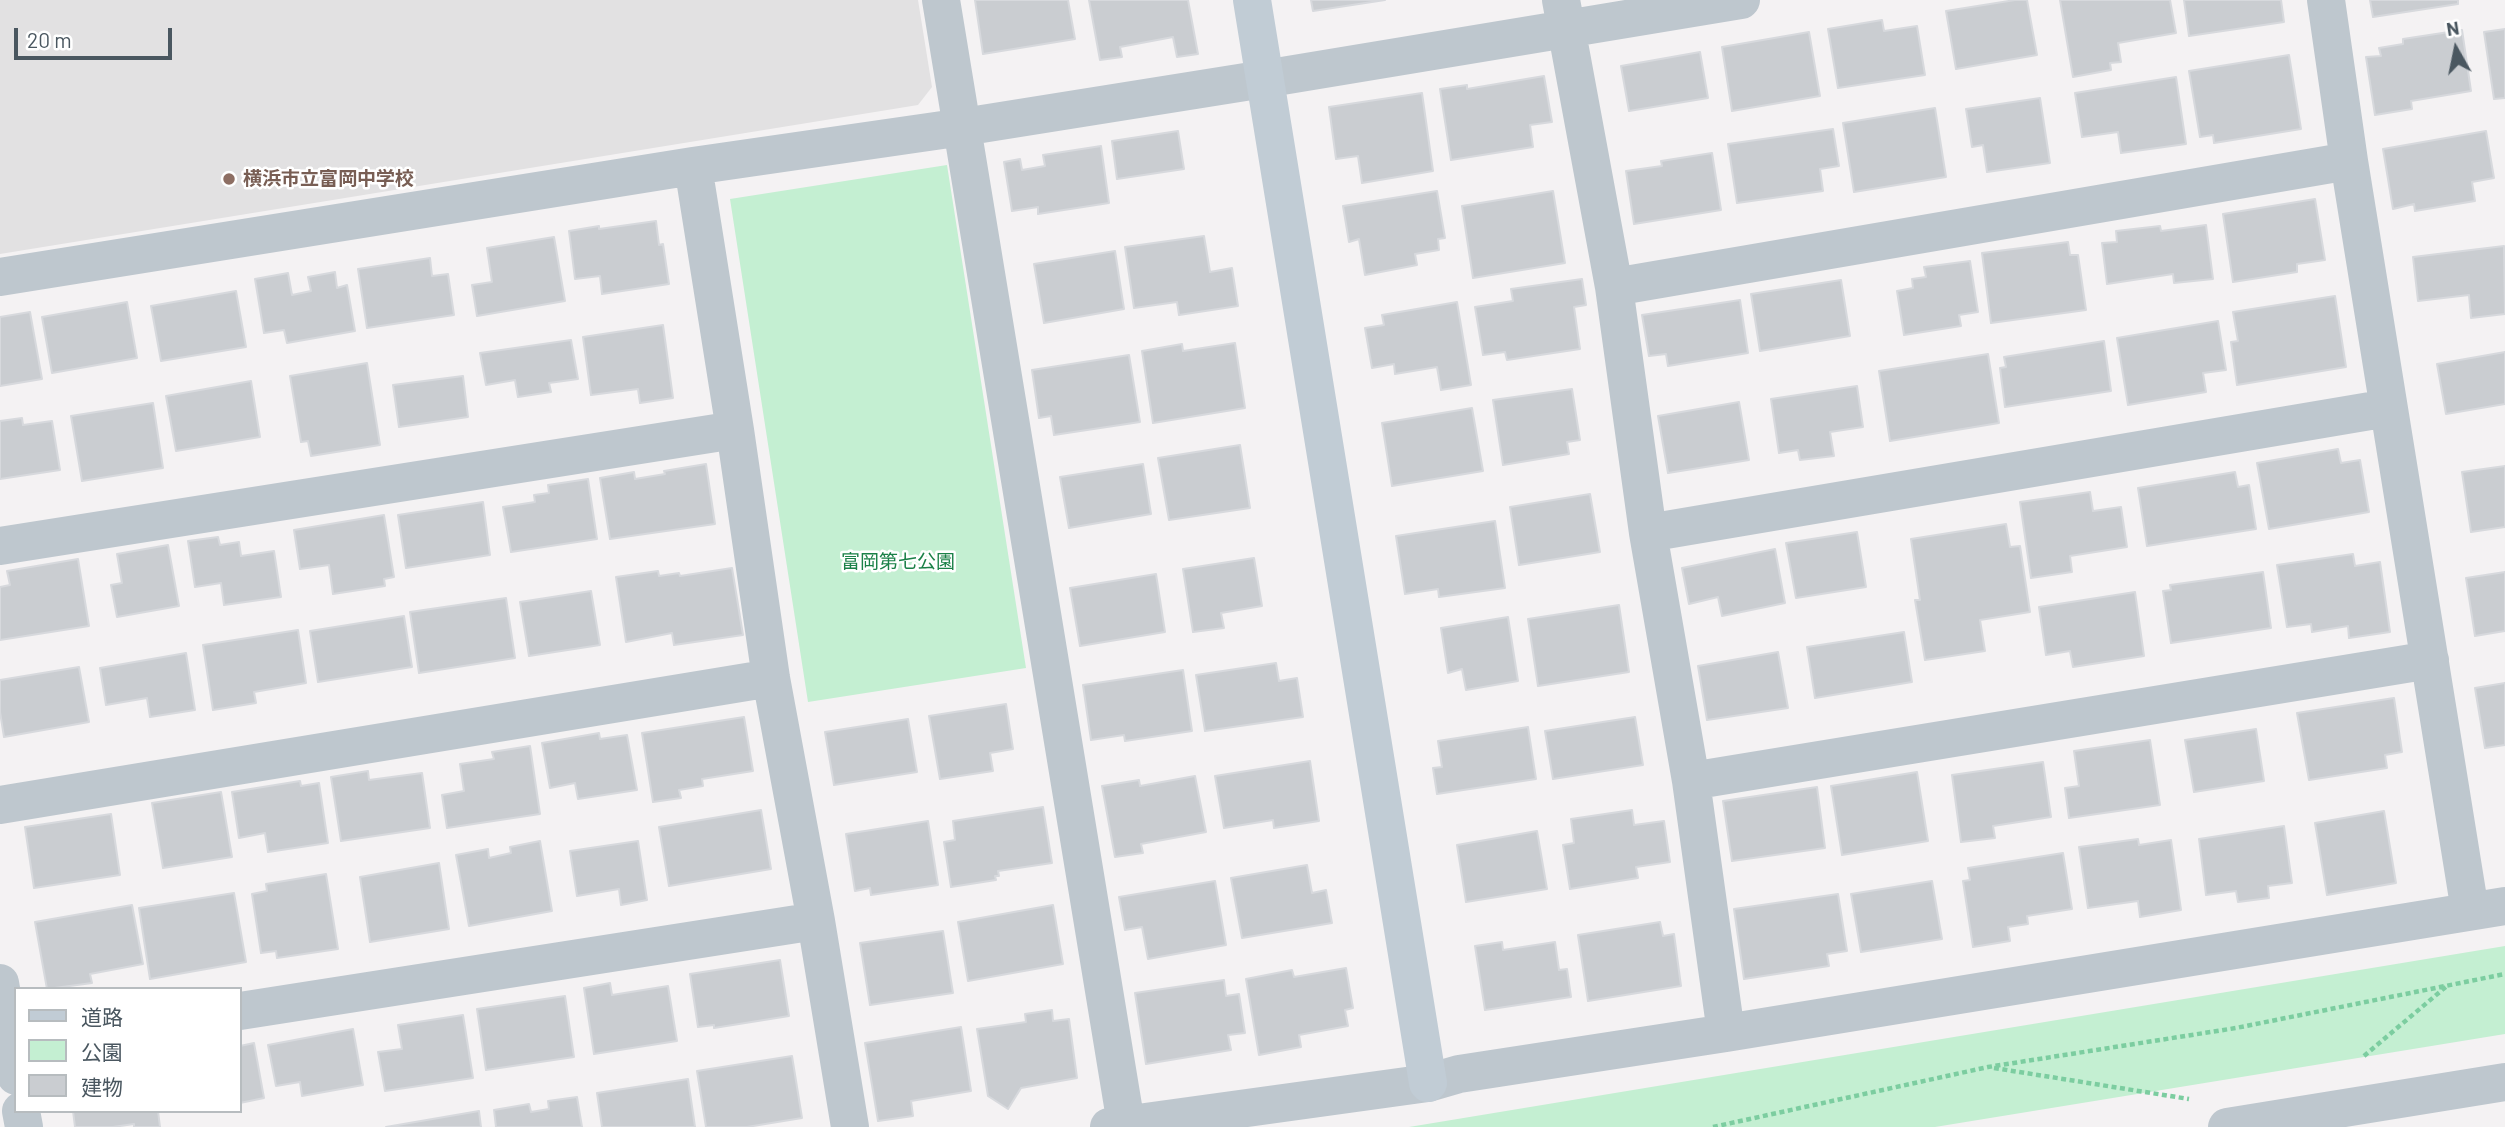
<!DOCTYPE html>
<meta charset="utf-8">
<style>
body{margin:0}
#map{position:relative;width:2505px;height:1127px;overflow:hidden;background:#f4f2f3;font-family:Barlow,"Noto Sans JP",sans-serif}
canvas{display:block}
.legend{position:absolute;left:14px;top:987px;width:228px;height:126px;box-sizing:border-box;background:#fff;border:2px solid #b7bcbf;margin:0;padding:9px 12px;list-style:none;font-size:21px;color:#4a5760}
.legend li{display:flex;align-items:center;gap:14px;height:35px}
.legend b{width:35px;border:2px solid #b7bcbf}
.north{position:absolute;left:2421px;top:14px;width:70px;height:70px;-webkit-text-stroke:5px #fff;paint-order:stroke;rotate:351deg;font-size:19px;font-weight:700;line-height:28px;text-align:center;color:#4a5760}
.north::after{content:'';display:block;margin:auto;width:24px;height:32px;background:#4a5760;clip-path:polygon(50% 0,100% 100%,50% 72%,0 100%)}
.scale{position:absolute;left:14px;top:28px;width:158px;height:32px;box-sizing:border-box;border:4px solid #4a5760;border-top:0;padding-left:9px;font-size:21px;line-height:24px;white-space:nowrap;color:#4a5760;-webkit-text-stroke:5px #fff;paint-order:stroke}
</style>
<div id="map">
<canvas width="2505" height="1127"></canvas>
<ul class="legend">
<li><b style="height:9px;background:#c1ccd5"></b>道路</li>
<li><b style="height:19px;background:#c4efd2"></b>公園</li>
<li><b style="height:19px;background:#cacdd1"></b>建物</li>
</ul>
<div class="north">N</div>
<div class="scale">20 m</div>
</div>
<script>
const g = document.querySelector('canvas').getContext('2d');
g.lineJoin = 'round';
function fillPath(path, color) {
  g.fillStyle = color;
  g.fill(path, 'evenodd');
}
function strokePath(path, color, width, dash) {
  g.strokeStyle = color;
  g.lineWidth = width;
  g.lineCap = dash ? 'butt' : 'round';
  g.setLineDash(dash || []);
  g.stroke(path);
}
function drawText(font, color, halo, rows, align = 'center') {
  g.font = font + ' Barlow,"Noto Sans JP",sans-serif';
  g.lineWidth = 5;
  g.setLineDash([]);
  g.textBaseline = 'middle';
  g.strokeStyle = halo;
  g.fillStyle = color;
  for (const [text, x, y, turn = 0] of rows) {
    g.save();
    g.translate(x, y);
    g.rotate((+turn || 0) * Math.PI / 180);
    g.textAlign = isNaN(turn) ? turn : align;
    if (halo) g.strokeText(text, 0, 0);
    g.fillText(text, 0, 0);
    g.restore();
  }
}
const education = new Path2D(`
 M0 0H918L932 87 918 105 0 254Z`);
const green = new Path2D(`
 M947 165 1026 668 808 702 730 199Z
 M2505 946V1034L1935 1127H1409Z`);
const building = new Path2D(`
 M975 0H1068L1075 39 983 54Z
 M1089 0H1188L1198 54 1177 57 1173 37 1120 47 1122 57 1100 60Z
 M1311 0H1385L1313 11Z
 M2015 0H2027L2037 55 1956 69 1946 11Z
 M2060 0H2170L2176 33 2118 43 2121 62 2110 63 2111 70 2073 77Z
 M2184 0H2281L2284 22 2189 36Z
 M2370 0H2458V4L2373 17Z
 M1882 20 1884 31 1917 26 1925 75 1838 88 1828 29Z
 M2505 29V98L2494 99 2484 32Z
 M2462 30 2471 91 2411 101 2412 109 2375 115 2366 57 2381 56 2379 48 2403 44V39Z
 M1809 32 1820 96 1732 111 1722 47Z
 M1700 52 1708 98 1629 111 1621 66Z
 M2289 55 2301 129 2214 143 2213 135 2200 137 2189 71Z
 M1544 76 1552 122 1530 125 1533 147 1451 160 1440 89 1467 85V89Z
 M2176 77 2186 144 2121 153 2118 132 2082 137 2075 93Z
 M1422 93 1433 171 1362 183 1358 156 1336 159 1329 107Z
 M2040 98 2050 163 1987 172 1983 145 1972 147 1966 109Z
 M1935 108 1946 177 1854 192 1843 123Z
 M1833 129 1839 166 1820 169 1823 191 1737 203 1728 144Z
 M1178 131 1184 169 1117 179 1112 141Z
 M2486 131 2494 178 2472 182 2475 201 2415 211 2414 204 2393 209 2383 149Z
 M1101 146 1109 203 1038 214V207L1012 211 1004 162 1020 159 1022 170 1045 166 1043 155Z
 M1712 153 1721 210 1634 224 1626 171 1662 166 1661 161Z
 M1437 191 1445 238 1438 239 1439 250 1415 254 1417 265 1365 275 1359 239 1349 242 1343 206Z
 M1553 191 1565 263 1473 278 1462 206Z
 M2315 199 2325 260 2297 264V272L2233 282 2223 214Z
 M656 221 659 245 663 244 669 284 602 294 600 276 575 279 569 231 599 226V229Z
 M2206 225 2213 279 2174 283 2173 274 2107 284 2102 243 2117 242 2116 231 2160 226 2161 231Z
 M1204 236 1210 272 1232 268 1238 306 1179 315 1177 302 1134 308 1125 247Z
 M554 237 565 301 477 316 472 285 492 282 487 248Z
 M2068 242 2070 255H2078L2086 310 1991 323 1982 253Z
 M2504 246 2505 314 2471 318 2469 295 2418 301 2413 257Z
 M1115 251 1124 309 1044 323 1034 264Z
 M430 258 432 276 448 274 454 315 367 328 358 269Z
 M1970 261 1978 312 1959 315 1961 326 1904 335 1897 291 1913 288 1912 279 1926 277 1924 267Z
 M335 272 337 288 347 285 355 331 287 343 284 330 264 333 255 279 288 273 292 295 311 291 308 277Z
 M1582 279 1586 305 1574 307 1580 349 1507 360 1505 352 1483 355 1475 307 1513 301 1511 289Z
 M1841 280 1850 336 1760 351 1751 294Z
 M236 291 246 347 161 361 151 306Z
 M2335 296 2346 367 2237 385 2231 342 2238 341 2233 312Z
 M1740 300 1748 353 1668 366 1666 354 1649 356 1642 315Z
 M127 302 137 358 52 373 42 317Z
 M1457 302 1471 385 1441 390 1437 367 1395 374 1394 364 1372 368 1365 328 1384 325 1382 315Z
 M30 312 42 379 0 386V317Z
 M2218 321 2226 370 2203 373 2206 392 2128 405 2117 338Z
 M663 325 673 398 640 403 638 389 591 395 583 337Z
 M571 340 578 379 549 383 551 392 518 397 515 380 486 385 480 353Z
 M2104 341 2111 391 2005 407 2000 368 2006 367 2004 357Z
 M1235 343 1245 408 1153 423 1142 351 1182 344 1183 351Z
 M2505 352V404L2446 414 2437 364Z
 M1988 354 1999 423 1890 441 1879 371Z
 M1129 355 1140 422 1054 435 1051 416 1039 418 1032 370Z
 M367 363 380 445 311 456 308 441 301 442 290 376Z
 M463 376 468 417 399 427 393 385Z
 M251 381 260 437 176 451 166 396Z
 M1857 386 1863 427 1830 432 1834 456 1800 460 1798 450 1779 453 1771 399Z
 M1572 389 1580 440 1567 442 1569 454 1503 465 1493 400Z
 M1739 402 1749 460 1668 473 1658 416Z
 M153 403 163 468 82 481 71 416Z
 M1472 408 1483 471 1392 486 1382 423Z
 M22 418 23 425 52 421 60 470 0 479V421Z
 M1240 445 1250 508 1169 520 1158 458Z
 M2338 449 2341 463 2360 460 2369 512 2269 529 2257 463Z
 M706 464 715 524 610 539 600 478 634 472 635 479 665 474 664 471Z
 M1143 464 1151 514 1069 528 1060 477Z
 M2505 466V527L2471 532 2462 472Z
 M2235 472 2238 487 2249 485 2256 529 2147 546 2138 488Z
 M588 479 597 539 511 552 503 507 535 502 534 495 549 493 548 485Z
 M2090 492 2093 511 2121 507 2127 547 2070 556 2072 572 2031 578 2020 502Z
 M1590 494 1600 552 1519 565 1510 507Z
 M483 502 490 555 406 568 398 515Z
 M384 515 394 577 384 579 385 586 333 594 329 565 300 569 294 530Z
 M1495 521 1505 588 1439 597 1438 589 1405 594 1396 536Z
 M2006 524 2010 547 2020 546 2030 612 1980 620 1985 651 1925 660 1915 600H1920L1911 539Z
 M1857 532 1866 587 1796 598 1786 543Z
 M218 537 220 545 239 542 241 556 274 551 281 597 224 605 221 583 195 587 188 541Z
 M168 545 179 606 117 617 111 585 122 583 117 554Z
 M1775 549 1785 603 1722 616 1718 597 1689 604 1682 568Z
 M2353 554 2355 566 2380 562 2390 632 2349 638 2348 626 2312 632 2311 624 2287 627 2277 565Z
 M1254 558 1262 606 1221 613 1224 628 1193 632 1183 569Z
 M78 559 89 626 0 640V587L10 585 7 571Z
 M732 568 743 635 674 645 672 633 626 642 616 577 658 571 659 576 679 573 680 576Z
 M2263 572 2271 628 2171 643 2163 591 2171 590 2170 585Z
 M2505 572V631L2475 636 2466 578Z
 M1156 574 1165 632 1080 646 1070 588Z
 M591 591 600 645 529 656 520 602Z
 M2135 592 2144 656 2073 667 2070 651 2046 655 2039 607Z
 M506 598 515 658 419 673 410 612Z
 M1619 605 1629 672 1538 686 1528 619Z
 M404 616 412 667 318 682 310 631Z
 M1508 617 1518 681 1466 690 1462 669 1448 673 1441 628Z
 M298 630 306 683 254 692 256 703 213 710 203 645Z
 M1904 632 1912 682 1815 698 1807 647Z
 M1778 652 1788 708 1707 720 1698 666Z
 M186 653 195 710 150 717 147 698 106 705 100 668Z
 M1276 663 1279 681 1297 678 1303 717 1205 731 1196 675Z
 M79 667 89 722 4 737 0 712V680Z
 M1183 670 1192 731 1125 741 1124 735 1091 740 1083 685Z
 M2505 683V745L2485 748 2475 688Z
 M2394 698 2402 752 2385 755 2387 768 2309 780 2297 713Z
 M1006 704 1013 749 990 753 993 771 940 779 929 716Z
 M744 717 753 771 702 779 703 786 679 790 681 798 653 802 642 733Z
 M1635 717 1643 765 1553 779 1545 731Z
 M908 719 917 772 834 785 825 732Z
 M1528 727 1536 779 1437 794 1433 768 1442 767 1438 741Z
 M2256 729 2264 781 2194 792 2185 740Z
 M599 733 600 739 627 735 637 790 578 799 575 783 550 788 542 743Z
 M2150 740 2160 805 2069 818 2065 788 2079 786 2074 751Z
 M530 746 540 814 447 828 442 795 464 791 460 764 494 759 492 752Z
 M1310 761 1319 821 1274 828 1273 820 1224 828 1215 776Z
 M2043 762 2051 817 1993 826 1995 838 1961 842 1952 775Z
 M368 771 369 780 422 773 430 828 341 841 331 777Z
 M1917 772 1928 841 1842 855 1831 786Z
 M1195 776 1206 832 1141 844 1143 853 1115 857 1102 786 1139 780 1140 786Z
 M300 781 301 786 319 783 328 843 268 852 265 833 239 838 232 792Z
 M1817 787 1825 848 1732 861 1723 801Z
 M221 792 232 857 163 868 152 803Z
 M1043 807 1052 863 998 871 999 876H995L996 880 951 887 944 842 955 840 953 821Z
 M761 810 771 869 669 886 659 827Z
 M1632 810 1634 825 1664 821 1670 862 1636 867 1638 878 1570 889 1563 845 1574 843 1571 819Z
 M2384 811 2396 883 2327 895 2315 823Z
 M111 814 120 875 34 888 25 827Z
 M928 821 938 885 871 895 870 888 855 891 846 834Z
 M2284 826 2292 883 2268 886 2269 898 2238 902 2236 891 2206 895 2199 839Z
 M1537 831 1547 889 1466 902 1457 845Z
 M2138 839 2139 845 2171 840 2181 910 2140 917 2138 901 2088 908 2079 847Z
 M540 841 552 911 469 926 456 855 488 849 489 858 511 853 510 847Z
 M638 841 647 900 621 905 619 889 577 896 570 851Z
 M2063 853 2072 909 2027 916 2028 924 2008 927 2010 941 1973 947 1963 881 1970 880 1968 868Z
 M439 863 449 929 370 942 360 877Z
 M1307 865 1312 893 1326 890 1332 923 1242 938 1231 878Z
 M326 874 338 949 277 958 276 951 261 953 252 894 267 891 266 884Z
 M1215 881 1226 945 1148 959 1142 927 1125 930 1119 897Z
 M1932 881 1942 939 1861 952 1851 894Z
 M234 893 246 962 150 979 139 908Z
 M1838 894 1847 951 1827 954 1829 966 1744 979 1734 909Z
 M132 905 143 964 90 974 92 983 47 989 35 922Z
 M1053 905 1063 964 968 981 958 922Z
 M1660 922 1663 936 1674 934 1681 986 1588 1001 1578 935Z
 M943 931 953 993 870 1005 860 943Z
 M1502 942 1503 950 1555 942 1559 970 1567 969 1571 997 1485 1010 1475 946Z
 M780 960 789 1016 714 1028V1025L698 1027 690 974Z
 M1346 968 1353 1008 1345 1010 1348 1026 1299 1035 1301 1047 1259 1055 1246 979 1292 970 1294 977Z
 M1224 980 1226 996 1239 994 1245 1033 1228 1035 1231 1050 1146 1064 1135 993Z
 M610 983 612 995 668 986 677 1041 594 1054 584 988Z
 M565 996 574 1057 486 1070 477 1009Z
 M1052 1010 1053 1021 1069 1019 1077 1078 1021 1088 1008 1109 988 1096 977 1029 1026 1022 1025 1014Z
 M463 1015 473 1078 385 1091 378 1052 402 1049 398 1025Z
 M961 1027 971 1091 911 1101 913 1116 878 1121 865 1043Z
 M353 1029 363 1085 302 1096 300 1082 276 1086 268 1045Z
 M254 1043 264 1098 240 1103V1046Z
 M792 1056 802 1118 747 1127H706L697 1071Z
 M688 1079 695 1127H602L597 1093Z
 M577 1097 582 1127H496L494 1110 529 1104 531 1112 549 1109 548 1101Z
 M73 1111H158L160 1127H134V1124L113 1127H75Z
 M479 1111 481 1127H386Z`);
const path = new Path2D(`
 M2364 1056 2448 985
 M1994 1068 2189 1099
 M1713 1127 1988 1067 2236 1028 2505 974`);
const street = new Path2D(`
 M941 0 1126 1124
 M1561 0 1614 287 1648 533 1691 781 1726 1033
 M2326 0 2349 161 2470 911
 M693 166 735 430 771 678 816 921 850 1127
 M0 277 693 166 963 127 1264 79 1741 0
 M1614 287 2349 161
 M1648 533 2388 408
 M0 546 735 430
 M1691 781 2430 660
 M0 805 771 678
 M0 983 16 1076
 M240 1011 816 921
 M21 1111 24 1127
 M1109 1127 1428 1083 1459 1074 1726 1033 2505 906
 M2227 1127 2505 1082`);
const secondary = new Path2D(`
 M1252 0 1428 1083`);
const markers = [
 [229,179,7,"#8d6e63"]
];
const educationNames = [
 ["横浜市立富岡中学校",243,179]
];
const parkNames = [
 ["富岡第七公園",898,562]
];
fillPath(education, '#e2e1e2');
fillPath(green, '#c4efd2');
fillPath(building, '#cacdd1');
strokePath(building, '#d7d9dd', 2);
strokePath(path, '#7ccda0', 4.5, [5, 3.5]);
strokePath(street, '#bec7ce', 38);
strokePath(secondary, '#c1ccd5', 38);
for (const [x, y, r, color] of markers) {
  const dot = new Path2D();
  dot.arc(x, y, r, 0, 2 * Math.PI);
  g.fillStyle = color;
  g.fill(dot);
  strokePath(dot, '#fff', 2.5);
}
drawText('bold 19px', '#785e54', '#fff', educationNames, 'left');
drawText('19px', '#1b8148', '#fff', parkNames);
</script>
